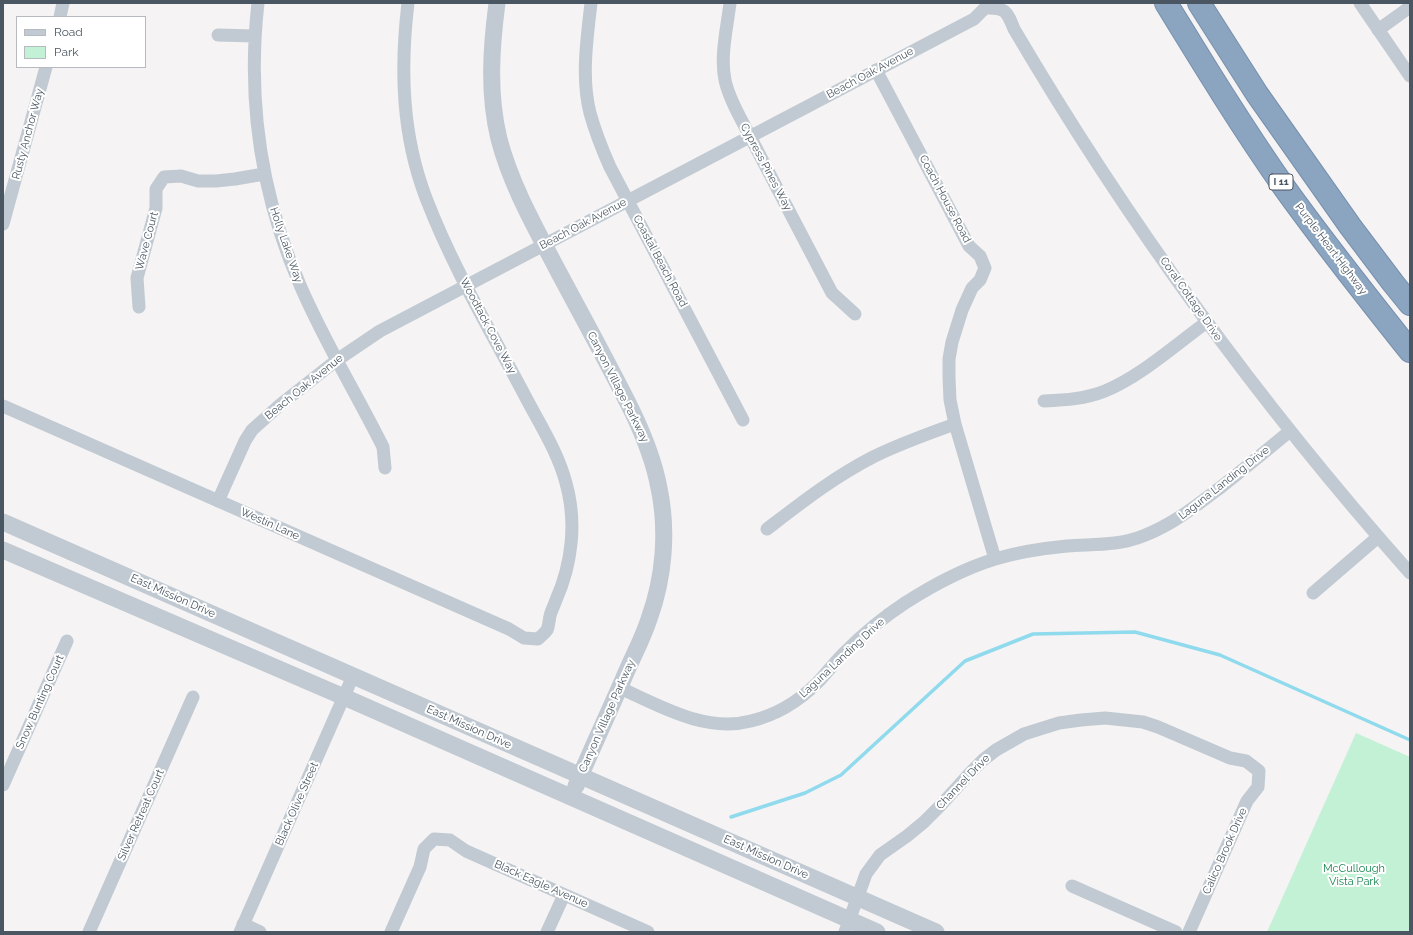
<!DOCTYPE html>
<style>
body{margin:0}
#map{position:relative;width:1413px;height:935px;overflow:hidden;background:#f5f3f3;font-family:Raleway,sans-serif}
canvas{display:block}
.frame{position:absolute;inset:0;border:4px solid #4a5661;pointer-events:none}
.legend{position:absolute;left:16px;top:16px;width:130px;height:52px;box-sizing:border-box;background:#fff;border:1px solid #b7bbc0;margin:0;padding:5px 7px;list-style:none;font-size:12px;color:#4a5661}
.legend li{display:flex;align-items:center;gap:8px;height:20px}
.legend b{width:20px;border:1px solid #b7bbc0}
</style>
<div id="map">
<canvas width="1413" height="935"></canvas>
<div class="frame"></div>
<ul class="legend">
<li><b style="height:5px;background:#c1cad2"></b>Road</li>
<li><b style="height:11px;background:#c3f1d5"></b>Park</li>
</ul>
</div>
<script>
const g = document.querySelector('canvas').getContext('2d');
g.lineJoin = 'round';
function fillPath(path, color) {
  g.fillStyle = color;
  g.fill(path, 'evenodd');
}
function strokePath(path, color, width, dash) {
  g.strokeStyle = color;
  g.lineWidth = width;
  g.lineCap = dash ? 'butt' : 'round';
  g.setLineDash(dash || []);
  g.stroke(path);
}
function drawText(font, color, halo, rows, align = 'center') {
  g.font = font + ' Raleway,sans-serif';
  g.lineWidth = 4;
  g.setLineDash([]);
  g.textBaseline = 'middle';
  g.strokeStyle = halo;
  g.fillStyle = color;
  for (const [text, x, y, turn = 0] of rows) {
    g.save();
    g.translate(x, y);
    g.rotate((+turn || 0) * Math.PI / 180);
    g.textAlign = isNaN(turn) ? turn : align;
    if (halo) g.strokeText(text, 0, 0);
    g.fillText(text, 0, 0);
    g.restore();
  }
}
const green = new Path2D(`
 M1356 733 1410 757V932H1267Z`);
const stream = new Path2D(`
 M731 817 805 793 841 775 965 661 1033 634 1135 632 1220 655 1410 740`);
const minor = new Path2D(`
 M258 3C247 100 261 195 300 285 324 341 356 393 383 447L385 468
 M591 3C587 39 581 77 590 113 595 131 602 149 610 167L743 420
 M730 3C727 28 720 56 725 80 728 95 736 110 743 123L832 293 855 314
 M1360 3 1410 76
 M60 17 63 3
 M1378 30 1410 7
 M218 35 255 36
 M876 70 969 246 980 256 985 268 980 280 972 288 962 310 952 342 949 359V378L950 400 955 424 995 559
 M3 224 46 67
 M139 307 137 278 156 208V189L164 177 181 176 198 181H216L235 179 264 174
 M1044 401C1065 400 1085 399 1105 391 1141 376 1175 345 1207 322
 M3 406 509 629 524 638 538 639C541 636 545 633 547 630 549 626 549 620 550 616 551 611 554 606 556 600 572 564 577 522 566 483 558 452 539 423 524 394 490 330 452 266 426 198 402 135 400 70 408 3
 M218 501 245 441 252 430 281 404 337 360 380 331 974 19 985 8C1005 7 1007 11 1014 29 1128 223 1261 405 1410 573
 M767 529C801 503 834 477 873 457 899 444 927 434 955 424
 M1313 593 1378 537
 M620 688C660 706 705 733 751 721 776 715 799 701 817 683 826 674 834 663 843 654 862 635 882 618 905 603 933 585 963 569 995 559 1015 553 1046 548 1067 546 1093 544 1118 546 1143 536 1172 525 1196 506 1221 487 1244 469 1267 450 1290 431
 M3 785 67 641
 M1072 886 1176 932
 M243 924 260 932
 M89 932 193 697
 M240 932 353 676
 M391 932 420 867 424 849 434 839 450 840 466 851 648 932
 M547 932 564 895
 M845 932 866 874 880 855 907 836 924 822 941 805 970 773 983 760 996 750 1024 734 1059 723 1081 720 1105 718 1143 722 1158 727 1230 758 1246 761 1259 771 1258 787 1247 801 1189 932`);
const tertiary = new Path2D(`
 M497 3C491 49 488 94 499 139 511 185 535 227 557 269 582 316 608 363 632 411 644 436 654 461 659 488 668 531 664 578 649 619 643 638 633 656 625 675 609 712 592 748 576 786
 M3 522 936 932
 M3 550 344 697 877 932`);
const motorway = new Path2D(`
 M1166 3C1204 65 1242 127 1284 187 1324 243 1367 297 1410 351
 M1199 3 1257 94 1350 226 1393 283 1410 304`);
const shields = [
 [1281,182,24]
];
const shieldNames = [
 ["I 11",1281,182]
];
const streetNames = [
 ["Beach Oak Avenue",870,73,-28],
 ["Rusty Anchor Way",28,134,-75],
 ["Cypress Pines Way",766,167,62],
 ["Coach House Road",945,199,62],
 ["Beach Oak Avenue",583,224,-28],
 ["Wave Court",147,241,-75],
 ["Holly Lake Way",286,245,71],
 ["Purple Heart Highway",1331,249,53],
 ["Coastal Beach Road",660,261,62],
 ["Coral Cottage Drive",1191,299,55],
 ["Woodtack Cove Way",488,326,62],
 ["Beach Oak Avenue",304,387,-39],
 ["Canyon Village Parkway",618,387,63],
 ["Laguna Landing Drive",1224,483,-38],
 ["Westin Lane",270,524,24],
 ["East Mission Drive",173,596,24],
 ["Laguna Landing Drive",842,658,-43],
 ["Snow Bunting Court",40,702,-66],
 ["Canyon Village Parkway",607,716,-66],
 ["East Mission Drive",469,727,24],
 ["Channel Drive",963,782,-46],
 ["Black Olive Street",297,804,-66],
 ["Silver Retreat Court",141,815,-66],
 ["Calico Brook Drive",1225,851,-66],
 ["East Mission Drive",766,857,24],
 ["Black Eagle Avenue",541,884,24]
];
const parkNames = [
 ["McCullough",1354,869],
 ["Vista Park",1354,882]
];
fillPath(green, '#c3f1d5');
strokePath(stream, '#90daee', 3.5);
strokePath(motorway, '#7690ad', 24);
strokePath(minor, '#c1cad2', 13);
strokePath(tertiary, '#c1cad2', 17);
strokePath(motorway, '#8ba5c1', 22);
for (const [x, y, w] of shields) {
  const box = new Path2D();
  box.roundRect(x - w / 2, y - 8, w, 16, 3);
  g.fillStyle = '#fff';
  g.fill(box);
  strokePath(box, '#4a5661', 1);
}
drawText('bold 10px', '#4a5661', null, shieldNames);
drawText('11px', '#4a5661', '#fff', streetNames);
drawText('11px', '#17864f', '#fff', parkNames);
</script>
